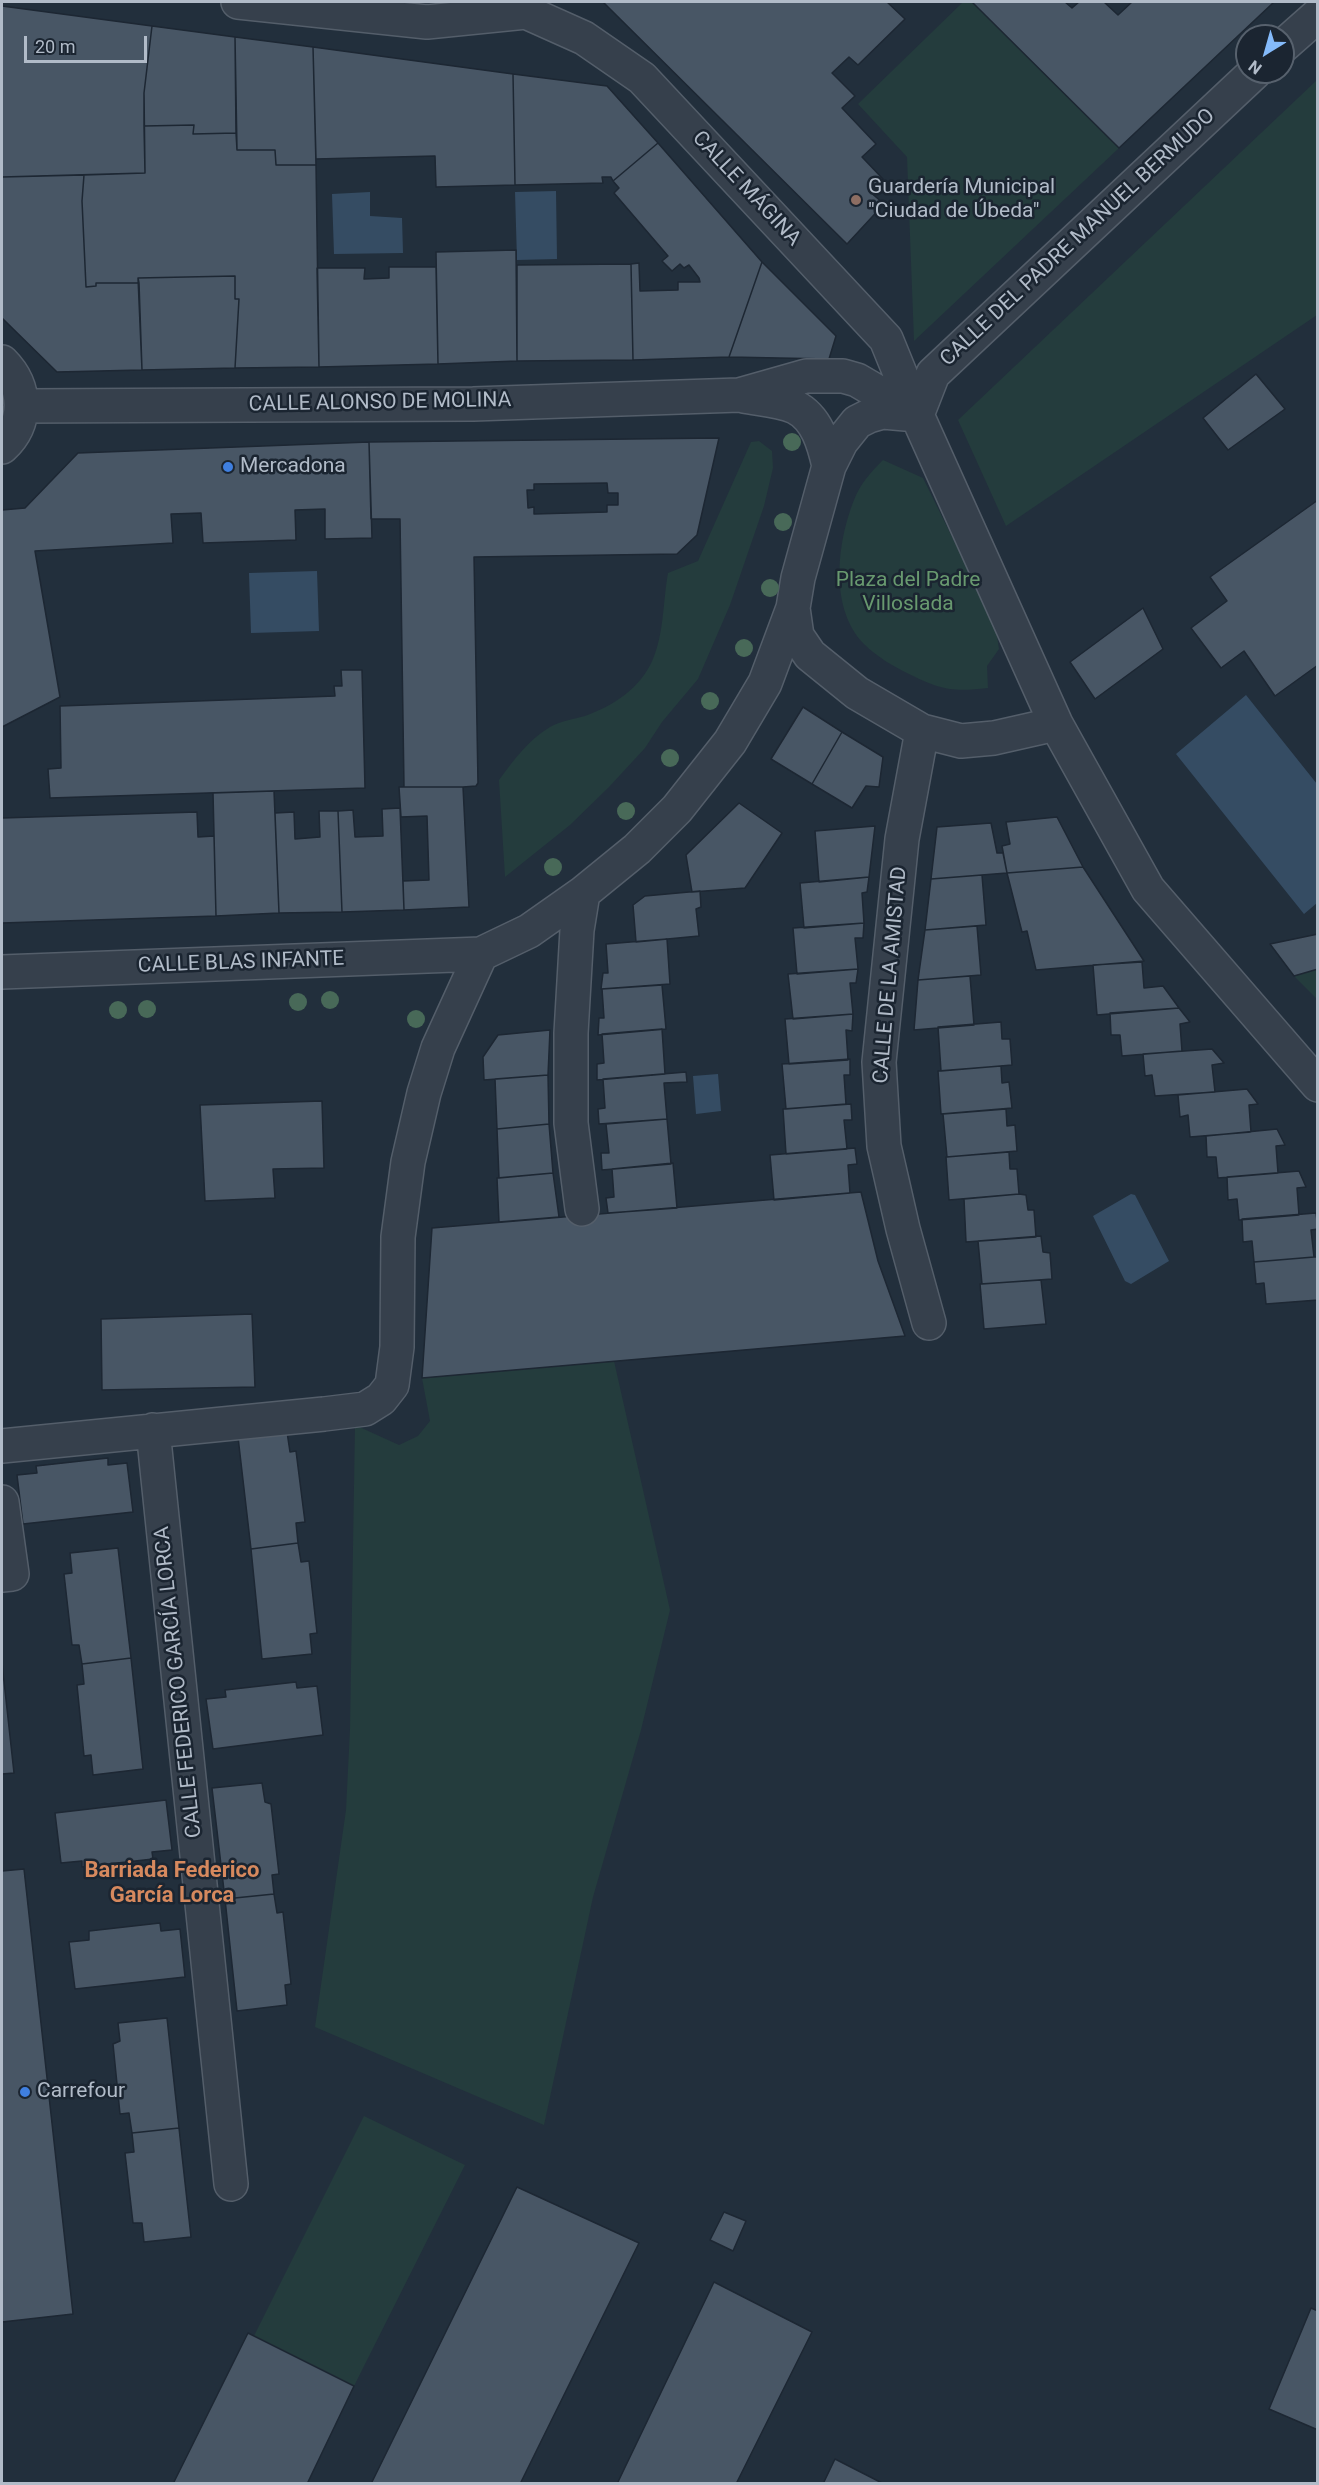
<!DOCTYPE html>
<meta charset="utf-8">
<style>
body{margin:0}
#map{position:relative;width:1319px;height:2485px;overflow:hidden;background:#222f3c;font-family:Roboto,sans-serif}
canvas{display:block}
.frame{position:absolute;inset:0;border:3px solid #b1bbc8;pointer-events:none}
.north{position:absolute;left:1235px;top:24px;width:60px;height:60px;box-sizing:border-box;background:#1b2531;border:2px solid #57616d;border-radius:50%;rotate:217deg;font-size:16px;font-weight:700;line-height:24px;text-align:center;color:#b1bbc8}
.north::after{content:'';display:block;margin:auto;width:21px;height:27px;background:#84bafa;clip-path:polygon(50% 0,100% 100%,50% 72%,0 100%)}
.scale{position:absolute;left:24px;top:36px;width:123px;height:27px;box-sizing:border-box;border:3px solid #b1bbc8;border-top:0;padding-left:8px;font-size:18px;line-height:21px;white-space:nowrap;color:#b1bbc8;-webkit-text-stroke:4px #1b2531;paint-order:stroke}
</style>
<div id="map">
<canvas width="1319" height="2485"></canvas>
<div class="frame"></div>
<div class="north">N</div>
<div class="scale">20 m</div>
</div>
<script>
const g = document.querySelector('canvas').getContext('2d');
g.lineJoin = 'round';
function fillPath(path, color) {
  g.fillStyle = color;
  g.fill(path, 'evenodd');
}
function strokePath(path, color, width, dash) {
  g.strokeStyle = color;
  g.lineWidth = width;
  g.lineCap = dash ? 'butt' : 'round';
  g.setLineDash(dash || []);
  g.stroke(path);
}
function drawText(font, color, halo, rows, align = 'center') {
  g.font = font + ' Roboto,sans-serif';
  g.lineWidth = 5;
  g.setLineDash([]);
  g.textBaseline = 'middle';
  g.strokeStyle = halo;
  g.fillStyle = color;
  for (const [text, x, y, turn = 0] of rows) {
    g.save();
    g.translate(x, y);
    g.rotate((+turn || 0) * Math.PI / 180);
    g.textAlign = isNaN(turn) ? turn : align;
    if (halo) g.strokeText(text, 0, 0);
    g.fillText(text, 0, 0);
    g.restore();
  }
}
const green = new Path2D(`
 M963 2H972L1119 148 914 341 907 157 858 104Z
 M1317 80V315L1006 526 958 420Z
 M759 441 772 451 773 468 764 506 730 605 698 679 662 722 645 748 609 787 570 825 505 877 499 780C514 760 528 740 550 727 560 721 574 719 585 716 613 706 641 688 653 659 664 633 663 601 668 573L698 561 751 442Z
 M883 460 923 478 995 624 999 649 987 666 988 688C953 692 941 690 909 674 893 666 877 657 864 644 829 608 837 543 854 500 860 484 871 472 883 460Z
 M1317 969V999L1294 976Z
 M614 1361 670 1610 641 1730 593 1897 544 2125 315 2027 346 1810 350 1729 355 1425 399 1445 418 1436 430 1421 422 1378Z
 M364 2116 465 2165 354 2386 254 2336Z`);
const water = new Path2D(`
 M556 191 557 259 517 260 515 192Z
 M370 192V216L402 218 403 253 334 254 332 194Z
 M317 571 319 631 251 633 249 573Z
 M1246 695 1317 784V903L1304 914 1176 754Z
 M718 1074 721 1111 696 1114 693 1076Z
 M1131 1194 1135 1195 1169 1261 1131 1284 1125 1281 1093 1216Z`);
const building = new Path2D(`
 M603 2H887L905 19 858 65 849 57 832 73 855 96 842 108 876 144 862 157 883 179 869 191 884 204 847 244Z
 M972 2H1065L1072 8 1079 2H1104L1118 15 1132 2H1274L1119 148Z
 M2 6 152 26 144 93 145 173 2 177Z
 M152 26 235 37 236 133 193 134 194 125 144 126V93Z
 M235 37 313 47 316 165H276L275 150H237Z
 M313 47 513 74 515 185 436 187 435 156 316 159Z
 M513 74 607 86 658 143 613 181 611 177H602L603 183 515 185Z
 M194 125 193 134 236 133 237 150H275L276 165H316L319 367 235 368 239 299H235V276L138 278 139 283H96V286L86 287 82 201 84 175 145 173 144 126Z
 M658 143 762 262 729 357 633 360 631 264 639 263 640 291 678 290V282H700L699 278 689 265 684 268 680 264 672 271 662 261 668 256 614 193 619 188 613 181Z
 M84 175 82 201 86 287 96 286V283H139L142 370 57 372 2 318V177Z
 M516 250 517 361 438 364 436 252Z
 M762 262 836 336 829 359 729 357Z
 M631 264 633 360 517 361V265Z
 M389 267H436L438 364 319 367 317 268H365L364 279 389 278Z
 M235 276V299H239L235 368 142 370 138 278Z
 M1256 374 1285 409 1228 450 1203 418Z
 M719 438 697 535 677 554 474 557 478 783 476 786 463 787H404L400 519H371L369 442ZM607 483 608 493H618V505H607V512L534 514V507L528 508 527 490H534V484Z
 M369 442 372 538 325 539V509L295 510 296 540 203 543 201 513 171 514 173 543 35 551 60 697 2 727V510L25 508 78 453Z
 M1318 500V665L1275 696 1244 651 1221 668 1191 628 1227 601 1210 577Z
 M1143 608 1163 649 1095 699 1070 662Z
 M341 670H362L365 788 50 798 48 769 61 768 60 706 335 696 334 686H342Z
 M803 707 842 732 812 784 771 759Z
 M842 732 883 757 879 787 866 786 852 808 812 784Z
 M399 787H463L469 907 404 910 403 881 429 880 427 816 401 817Z
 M274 791 279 913 216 916 213 793Z
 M739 803 782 833 745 888 692 892 686 855Z
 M400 808 404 910 342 912 338 811 353 810 355 837 383 836 382 809Z
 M319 811H338L342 912 279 913 275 813 294 812 295 839 320 837Z
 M197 812 198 837 214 836 216 916 2 923V818Z
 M1057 817 1083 867 1007 873 1002 846 1010 844 1006 822Z
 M991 823 997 853H1003L1007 873 931 879 937 827Z
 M875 826 869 877 819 882 815 831Z
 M1083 867 1144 961 1036 970 1027 931 1022 932 1007 873Z
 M982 875 986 925 925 930 931 879Z
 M869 877 867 892 862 893 864 923 804 928 800 883Z
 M700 891 701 907 696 909 699 936 636 942 633 905 645 896Z
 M864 923 863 938H855L858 969 797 974 793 928Z
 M977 926 981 975 918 980 925 930Z
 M1318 934V969L1294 976 1270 944Z
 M667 939 670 984 601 989 603 973H608L606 944Z
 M1142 962 1144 988 1163 986 1179 1008 1097 1015 1093 965Z
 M858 969 856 983H850L853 1014 793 1019 788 974Z
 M970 976 974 1025 914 1030 918 980Z
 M662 985 666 1029 598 1035 599 1018H604L602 989Z
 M1179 1008 1190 1022 1180 1024 1182 1051 1122 1056 1120 1035H1111L1110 1013Z
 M853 1014 852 1031 846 1030 848 1060 789 1064 785 1019Z
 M1001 1022 1002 1039H1010L1012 1065 941 1071 938 1027Z
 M662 1029 665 1074 597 1080V1064L604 1063 602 1034Z
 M550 1030 548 1075 484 1080 483 1057 498 1035Z
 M1212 1049 1224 1063 1212 1065 1215 1092 1155 1096 1152 1075 1145 1076 1143 1054Z
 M850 1059V1075H844L846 1104 786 1109 782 1064Z
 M1001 1066 1002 1083 1009 1082 1012 1108 941 1114 938 1071Z
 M686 1072 687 1082 664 1083 667 1119 599 1124 598 1109 605 1108 603 1079Z
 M548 1075 549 1124 497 1129 495 1079Z
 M1247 1089 1258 1104 1249 1105 1251 1132 1190 1137 1188 1115 1180 1117 1178 1095Z
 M322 1101 324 1168 273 1169 275 1198 205 1201 200 1105Z
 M851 1104 852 1120H844L847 1149 786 1154 783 1109Z
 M1006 1109 1007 1126 1015 1125 1017 1151 947 1157 943 1114Z
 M667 1119 671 1164 602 1170 601 1153H609L606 1124Z
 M549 1124 553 1173 499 1178 497 1129Z
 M1277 1129 1285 1145 1276 1146 1278 1173 1218 1178 1216 1157H1207L1206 1136Z
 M855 1148 857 1164 848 1165 850 1193 774 1200 770 1155Z
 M1009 1152 1010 1169H1017L1019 1194 949 1200 946 1157Z
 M673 1163 677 1208 608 1213 606 1198 614 1197 612 1169Z
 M1299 1171 1306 1187 1297 1188 1299 1215 1239 1220 1237 1199 1228 1200 1227 1177Z
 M553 1173 559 1217 499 1222 497 1178Z
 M861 1192 878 1261 905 1336 422 1378 432 1228Z
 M1019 1194 1026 1195 1028 1210H1034L1036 1237 966 1242 964 1199Z
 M1316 1213 1318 1229 1311 1230 1314 1257 1254 1262 1252 1241 1243 1242 1242 1219Z
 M1041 1236 1043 1252 1050 1253 1052 1279 982 1284 978 1241Z
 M1314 1257H1318V1300L1266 1304 1264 1283 1256 1284 1254 1262Z
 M1041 1280 1046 1324 984 1329 980 1284Z
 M252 1314 255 1387 102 1390 101 1319Z
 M287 1432 290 1452 296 1451 305 1522 296 1523 298 1543 251 1549 238 1437Z
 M108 1458V1465L127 1463 133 1512 23 1524 17 1475 37 1473 36 1466Z
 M298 1543 301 1562 309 1561 317 1633 310 1634 312 1654 262 1659 251 1549Z
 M118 1548 131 1658 82 1664 79 1645H72L64 1574 72 1573 70 1553Z
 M131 1658 143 1769 93 1775 91 1755 84 1756 77 1685 84 1684 82 1664Z
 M2 1663 14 1773 2 1774Z
 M296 1682 297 1688 317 1686 323 1735 213 1749 206 1699 226 1697 225 1690Z
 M262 1783 265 1802 271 1804 279 1874 272 1875 274 1894 225 1899 212 1788Z
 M166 1800 172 1850 152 1852 153 1859 82 1867V1861L61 1863 55 1813Z
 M24 1869 73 2314 2 2322V1871Z
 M274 1894 277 1913 283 1912 291 1984 285 1985 287 2005 237 2011 225 1899Z
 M160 1923 161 1931 180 1929 185 1977 75 1989 69 1942 89 1940V1931Z
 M167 2018 179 2128 132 2133 129 2113 120 2114 113 2044 120 2041 118 2023Z
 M179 2128 191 2237 144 2242 142 2223H133L125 2153 134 2152 132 2133Z
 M517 2187 639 2243 520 2484H371Z
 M724 2212 746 2221 733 2251 710 2240Z
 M714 2282 812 2332 736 2484H617Z
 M1311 2308 1318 2311V2430L1269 2409Z
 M248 2333 354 2386 307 2484H173Z
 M835 2459 884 2484H823Z`);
const minor = new Path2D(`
 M238 2 427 22 526 12
 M515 2 526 12 584 38 642 78 886 339 917 415 1056 724 1148 889 1318 1085
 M1283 46 1318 15
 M2 362C27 387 28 423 2 447
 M744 396C759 399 780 400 795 407 817 418 824 444 829 466
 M22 406 473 404 739 395 806 376H843L857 380 917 415
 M917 415 883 412 869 416 857 422 841 442 829 466 798 578 793 608 797 636 810 655 857 693 922 731 961 741 994 738 1056 724
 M917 415 933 374 1255 72
 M922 731 902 839 879 1062 884 1146 903 1229 929 1323
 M2 972 481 954
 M582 1209 571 1123V1033L577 930 583 893
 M153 1430 231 2184
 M2 1446 324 1414 365 1409 381 1399 392 1385 397 1347 398 1237 408 1162 424 1093 438 1048 481 954 529 931 583 893 637 849 677 809 730 742 765 683 793 608
 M2 1502 12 1574 2 1575`);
const trees = [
 [792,442],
 [783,522],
 [770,588],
 [744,648],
 [710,701],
 [670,758],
 [626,811],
 [553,867],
 [330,1000],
 [298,1002],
 [147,1009],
 [118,1010],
 [416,1019]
];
const markers = [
 [856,200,6,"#8d6e63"],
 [228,467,6,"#3f7fe0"],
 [25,2092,6,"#3f7fe0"]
];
const poiNames = [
 ["Guardería Municipal",868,188],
 ["\"Ciudad de Úbeda\"",868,212],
 ["Mercadona",240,467],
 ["Carrefour",37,2092]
];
const streetNames = [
 ["CALLE MÁGINA",746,189,47],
 ["CALLE DEL PADRE MANUEL BERMUDO",1078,238,-43],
 ["CALLE ALONSO DE MOLINA",380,403,-1],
 ["CALLE BLAS INFANTE",241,963,-2],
 ["CALLE DE LA AMISTAD",891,975,-85],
 ["CALLE FEDERICO GARCÍA LORCA",179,1682,-96]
];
const parkNames = [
 ["Plaza del Padre",908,581],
 ["Villoslada",908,605]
];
const neighbourhoodNames = [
 ["Barriada Federico",172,1871],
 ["García Lorca",172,1896]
];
fillPath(green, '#243c3d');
fillPath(water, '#354c63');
fillPath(building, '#485665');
strokePath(building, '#1d2733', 1.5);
strokePath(minor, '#545e6a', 36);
strokePath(minor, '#36404c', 33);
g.fillStyle = '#486958';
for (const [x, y] of trees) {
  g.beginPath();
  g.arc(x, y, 9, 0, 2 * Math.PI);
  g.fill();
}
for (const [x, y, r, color] of markers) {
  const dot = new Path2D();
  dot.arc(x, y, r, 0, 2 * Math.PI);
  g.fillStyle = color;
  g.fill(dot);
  strokePath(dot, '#1b2531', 2);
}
drawText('21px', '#b1bbc8', '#1b2531', poiNames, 'left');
drawText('21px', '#b1bbc8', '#1b2531', streetNames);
drawText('21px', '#68996f', '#1b2531', parkNames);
drawText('bold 22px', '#d6895e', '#1b2531', neighbourhoodNames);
</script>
